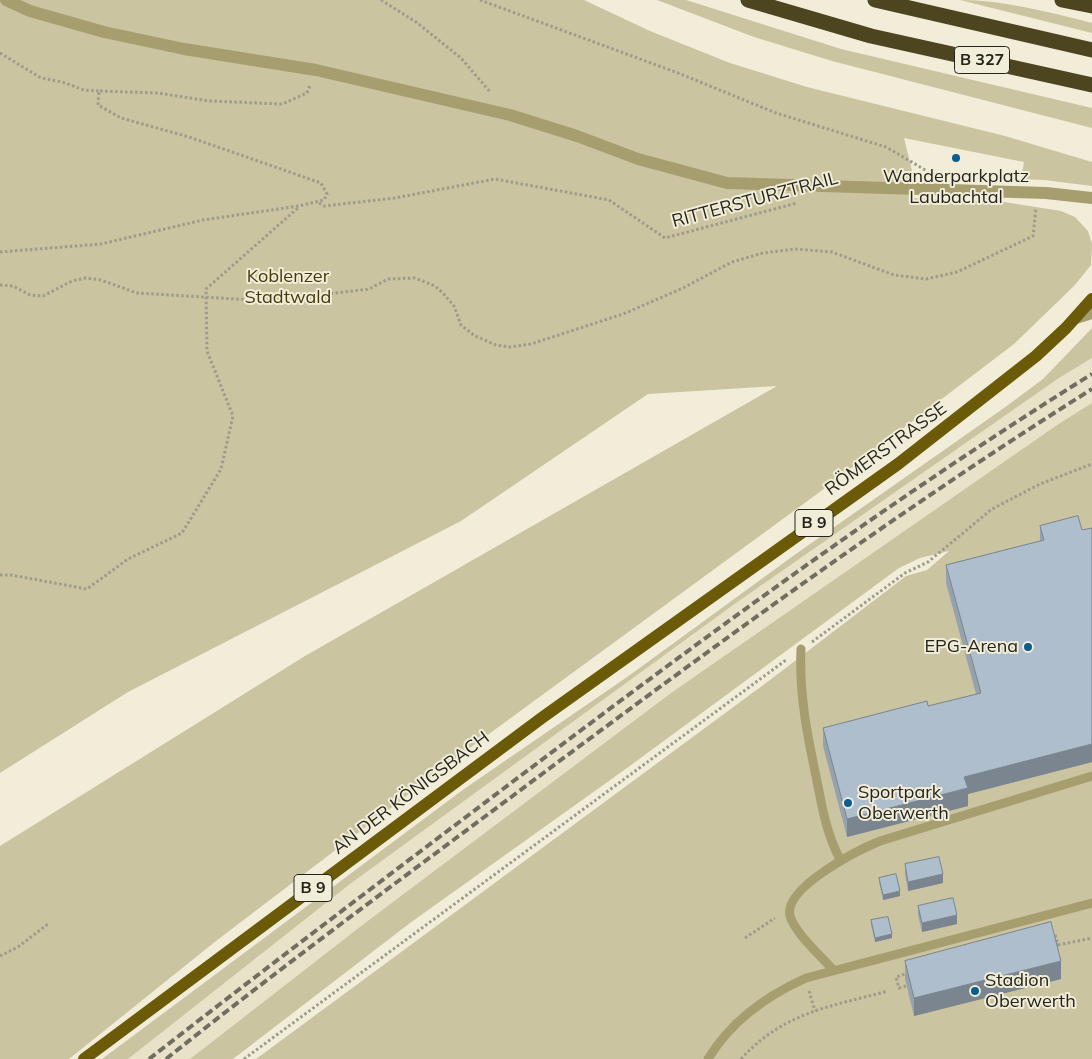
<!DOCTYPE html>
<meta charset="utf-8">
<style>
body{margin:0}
canvas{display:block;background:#f1edd9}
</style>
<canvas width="1092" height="1059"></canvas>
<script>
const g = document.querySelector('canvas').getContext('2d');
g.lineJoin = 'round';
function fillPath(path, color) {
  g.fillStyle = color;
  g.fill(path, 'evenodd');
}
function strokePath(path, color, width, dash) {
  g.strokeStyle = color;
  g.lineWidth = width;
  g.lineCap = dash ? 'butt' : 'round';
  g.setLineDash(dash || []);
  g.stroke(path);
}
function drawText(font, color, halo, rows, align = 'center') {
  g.font = font + ' Mulish,sans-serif';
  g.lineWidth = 4;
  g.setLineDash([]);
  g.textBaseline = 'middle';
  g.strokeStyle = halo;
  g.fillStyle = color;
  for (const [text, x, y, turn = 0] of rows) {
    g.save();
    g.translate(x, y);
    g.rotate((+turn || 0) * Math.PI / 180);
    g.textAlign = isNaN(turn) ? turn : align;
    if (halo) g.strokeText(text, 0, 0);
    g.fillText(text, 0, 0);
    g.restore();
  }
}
const built = new Path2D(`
 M1092 358V403L1057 425 671 693 365 923 190 1059H128L350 884 736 603 1059 378Z`);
const green = new Path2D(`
 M0 0H584L650 31 730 63 807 87 1005 136 1092 162V186L1044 180 1021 179 1024 162 904 138 914 179 913 198 1004 202 1061 211 1075 217 1088 231 1092 244 1091 265 1074 286 1014 344 817 494 467 750 216 941 69 1059H0V846L305 656 777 386 648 394 461 521 128 692 0 773Z
 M657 0H686L841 49 1092 108V128L832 61 754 37Z
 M960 0C1004 0 1049 12 1092 23V33Z
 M1092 328V358L1059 378 736 603 350 884 128 1059H102L464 789 630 675 793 556 1004 408 1043 379Z
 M1092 403V1059H256L770 680 906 576 927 570 949 551 920 558 899 568 627 768 410 923 233 1059H190L365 923 671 693 1057 425Z`);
const path = new Path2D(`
 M381 0 416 22 461 58 491 93
 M480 0 678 73 776 113 886 147 927 171
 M0 53 41 78 62 82 84 90 99 91
 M319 203 324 206 395 198 495 179 609 200 665 238 797 203
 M0 252 101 244 203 220 299 206 324 200 327 194 321 183 189 137 121 118 98 105 99 91 158 93 209 101 282 104 307 93 310 85
 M0 285 13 286 30 295 43 296 72 281 86 278 101 280 137 293 269 301 369 289 388 279 415 278 435 286 443 293 454 306 461 325 475 336 496 345 510 347 531 344 623 314 683 288 732 262 763 253 795 249 832 252 894 275 926 279 957 272 1033 236 1036 208
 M0 575H11L87 589 128 559 182 533 221 469 233 416 207 351 206 289 299 207
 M812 642 905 573 928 562 992 509 1040 484 1092 464
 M1051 935 1055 934 1058 945 1054 946
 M745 938 775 918
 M1058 945 1092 938
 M0 956 18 947 48 924
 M906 986 899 988 896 977 908 973
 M809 991 815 1011
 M244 1059 786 660
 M741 1059C784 1012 829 1007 888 991`);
const lane = new Path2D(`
 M801 649C799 693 807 734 816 776 822 806 826 834 841 861
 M833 970C821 956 795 933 790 916 783 888 858 850 880 841L1092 776
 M708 1059C731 1021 766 996 806 978L1092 903`);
const street = new Path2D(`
 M6 0 30 11 104 32 184 49 316 70 510 115 577 136 638 159 727 183 1046 193 1092 198
 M1076 318 1092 313`);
const primary = new Path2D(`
 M84 1059 543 717 898 464 1036 356 1066 328 1092 299`);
const highway = new Path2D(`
 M748 0 871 36 1092 85
 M875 0 1092 50
 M1062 0 1092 6`);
const rail = new Path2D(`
 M149 1059C266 968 385 878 503 789 695 644 888 501 1092 374
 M166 1059C290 960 419 866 546 771 724 639 904 507 1092 389`);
const wall = new Path2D(`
 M1040 526 1082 530 1092 528V762L968 794V806L847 837 823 746V728L928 706 976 694 946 583V565L1040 541Z
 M905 864 943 883 908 891 905 874Z
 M879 878 900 896 883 900 879 882Z
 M918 906 957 924 922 932 918 915Z
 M871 920 892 938 875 942 871 925Z
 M905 961 1061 979 914 1016 905 979Z`);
const shadedWall = new Path2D(`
 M1092 744V762L968 794V806L847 837V819L964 777Z
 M943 874V883L908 891V882Z
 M900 891V896L883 900V895Z
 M957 915V924L922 932V923Z
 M892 934V938L875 942V938Z
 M1061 961V979L914 1016V998Z`);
const building = new Path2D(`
 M1078 516 1082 530 1092 528V744L964 777 968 788 847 819 823 728 927 701 928 706 981 693 946 565 1044 540 1040 526Z
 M939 857 943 874 908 882 905 864Z
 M896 874 900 891 883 895 879 878Z
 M953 898 957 915 922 923 918 906Z
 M888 917 892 934 875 938 871 920Z
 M1051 922 1061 961 914 998 905 961Z`);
const markers = [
 [956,158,5,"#095d8f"],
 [1028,647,5,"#095d8f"],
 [848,803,5,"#095d8f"],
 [975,991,5,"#095d8f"]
];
const shields = [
 [982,60,55],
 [814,523,38],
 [313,888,38]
];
const shieldNames = [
 ["B 327",982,60],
 ["B 9",814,523],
 ["B 9",313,888]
];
const poiNames = [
 ["Wanderparkplatz",956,177,"center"],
 ["Laubachtal",956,198,"center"],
 ["EPG-Arena",1018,647,"right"],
 ["Sportpark",858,793],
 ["Oberwerth",858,814],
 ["Stadion",985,981],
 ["Oberwerth",985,1002]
];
const streetNames = [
 ["RITTERSTURZTRAIL",755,200,-15],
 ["RÖMERSTRASSE",886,449,-36],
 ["AN DER KÖNIGSBACH",411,793,-37]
];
const parkNames = [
 ["Koblenzer",288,277],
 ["Stadtwald",288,298]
];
fillPath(built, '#e8e2c8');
fillPath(green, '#cbc4a0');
strokePath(path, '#9d9b8c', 3, [2.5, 2.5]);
strokePath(lane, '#a79e70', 9);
strokePath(street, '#a79e70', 12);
strokePath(primary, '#6b5b08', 12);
strokePath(highway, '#4d4520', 15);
strokePath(rail, '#706e61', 4, [8, 4]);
fillPath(wall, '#96a3af');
fillPath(shadedWall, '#7a858f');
fillPath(building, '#aebecc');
strokePath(building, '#7a858f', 1);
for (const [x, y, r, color] of markers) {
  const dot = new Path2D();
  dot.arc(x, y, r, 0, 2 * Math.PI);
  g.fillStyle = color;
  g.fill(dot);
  strokePath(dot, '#f1edd9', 2);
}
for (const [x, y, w] of shields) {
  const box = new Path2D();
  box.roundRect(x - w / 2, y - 13.5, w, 27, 4);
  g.fillStyle = '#f1edd9';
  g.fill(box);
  strokePath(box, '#25241c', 1);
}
drawText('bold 16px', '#25241c', null, shieldNames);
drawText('18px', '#25241c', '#f1edd9', poiNames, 'left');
drawText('18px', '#25241c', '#f1edd9', streetNames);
drawText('18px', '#443a0a', '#f1edd9', parkNames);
</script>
